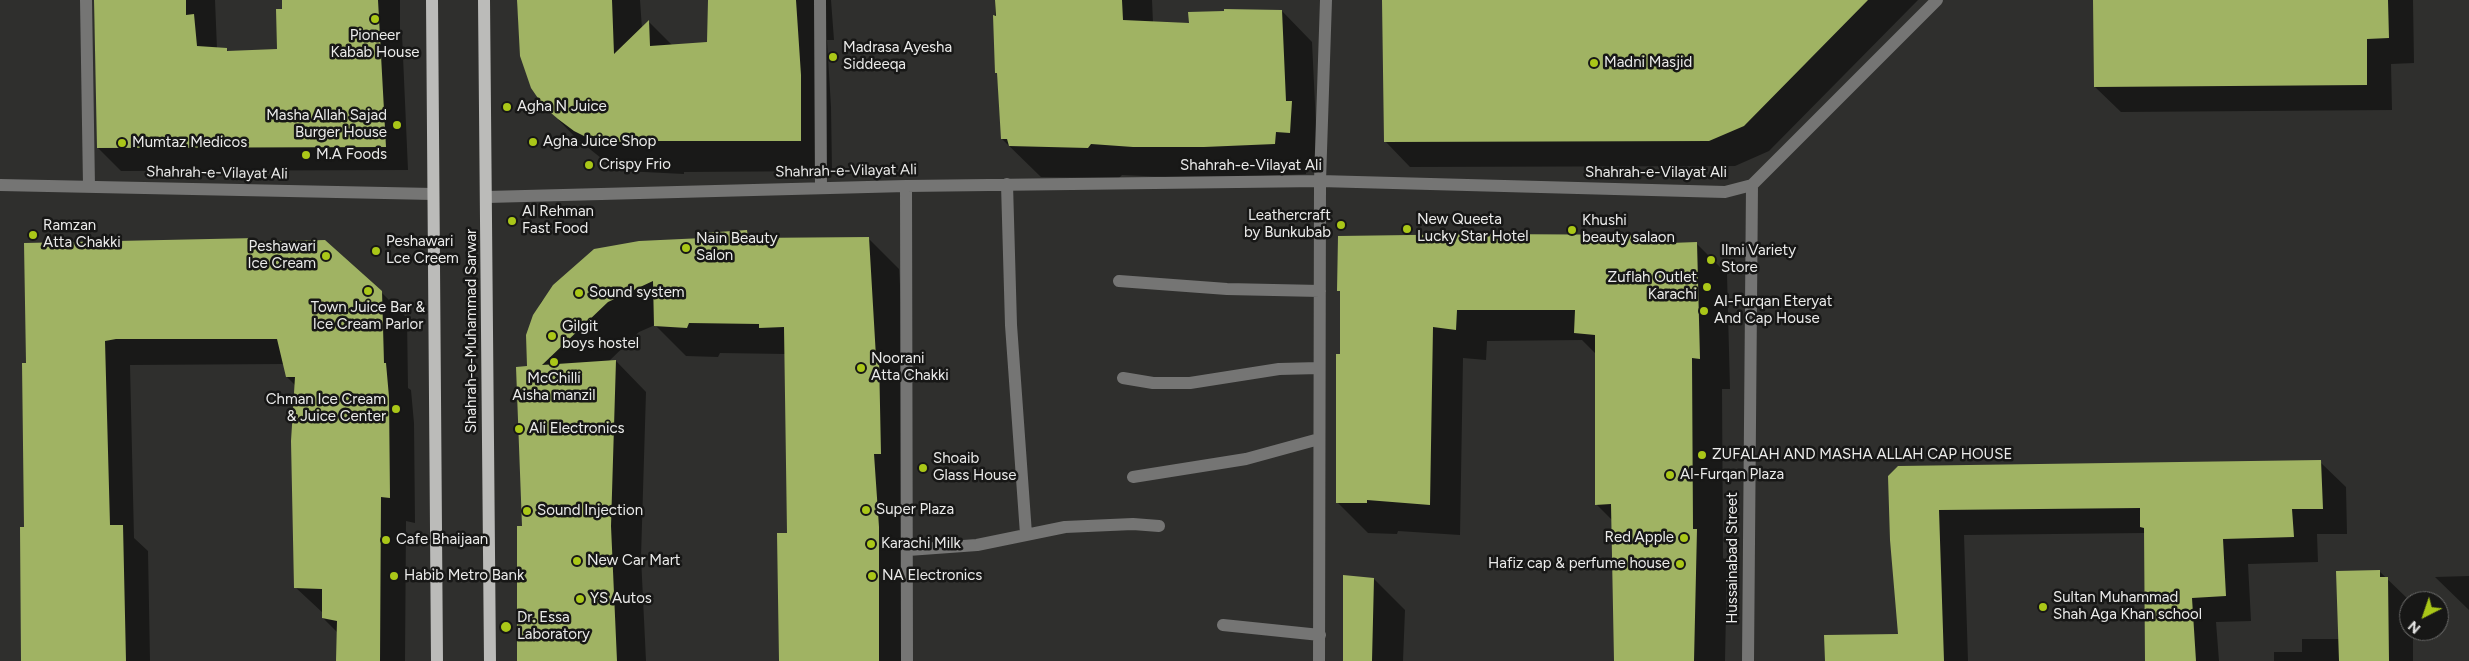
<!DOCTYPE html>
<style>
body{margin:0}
#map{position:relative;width:2469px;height:661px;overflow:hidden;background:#2f2f2d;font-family:Figtree,sans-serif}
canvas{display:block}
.north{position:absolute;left:2399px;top:591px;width:50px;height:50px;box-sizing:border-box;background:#171716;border:1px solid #6c6c6b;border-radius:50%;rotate:221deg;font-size:14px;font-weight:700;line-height:20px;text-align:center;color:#ebebea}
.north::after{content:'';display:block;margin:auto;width:18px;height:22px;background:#aac718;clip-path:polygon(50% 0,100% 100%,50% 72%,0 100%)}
</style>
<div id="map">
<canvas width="2469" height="661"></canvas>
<div class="north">N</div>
</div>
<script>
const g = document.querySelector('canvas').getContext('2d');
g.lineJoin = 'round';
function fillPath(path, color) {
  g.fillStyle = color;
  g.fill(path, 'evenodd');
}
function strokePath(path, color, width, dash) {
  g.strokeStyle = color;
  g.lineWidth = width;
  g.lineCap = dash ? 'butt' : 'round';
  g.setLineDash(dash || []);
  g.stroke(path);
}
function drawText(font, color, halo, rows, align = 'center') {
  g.font = font + ' Figtree,sans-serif';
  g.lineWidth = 5;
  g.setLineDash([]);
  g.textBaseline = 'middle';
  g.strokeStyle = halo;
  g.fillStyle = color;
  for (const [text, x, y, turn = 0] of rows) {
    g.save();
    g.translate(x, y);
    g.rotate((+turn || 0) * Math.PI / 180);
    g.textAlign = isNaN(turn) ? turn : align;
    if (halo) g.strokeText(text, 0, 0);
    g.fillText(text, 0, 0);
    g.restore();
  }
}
const shadow = new Path2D(`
 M94 0H215L217 49H226L229 52 278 51 283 0H400V32L402 34 408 170 121 171 98 148Z
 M517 0H640L642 29 649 22 672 45 708 43V0H831L834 40H827L831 107 832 171 684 172V174L624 171 606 162 576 138 545 106 521 56Z
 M995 0H1152L1153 23 1191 25 1282 11 1312 42 1316 126 1320 163 1307 162 1306 174 1236 177H1165L1122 175 1119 178 1041 177 1002 139 995 42Z
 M1383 0H1918L1769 151 1735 166 1410 167 1385 141Z
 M2094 0H2413L2414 63 2391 64 2392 110 2121 112 2095 87Z
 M746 232 754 239H869L899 269 906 385 909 661H780L788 534 785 354 720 353 718 357 686 356 655 325 639 332 608 362 616 361 646 392 641 557 646 661H519L528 368 527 335 541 302 574 267Z
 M1669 237 1676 244 1696 243 1727 274 1730 389H1722L1723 558 1727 561 1725 661H1615L1613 521 1596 504V354L1582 340 1487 341 1486 360 1463 358 1460 535 1398 531 1397 534 1368 533 1337 502 1342 355 1341 293 1339 290Z
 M255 240 259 243 381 292 407 318 408 388 411 390 414 423 415 523 406 521 405 661H337L338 633 323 618V613L295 587 293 531H295L296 386 287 377 284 364 130 365 134 538 148 551 150 661H22L25 528 23 365Z
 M2320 462 2346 487 2347 534H2317L2318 562 2248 564 2251 621 2216 622 2219 661H2146L2145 533 1964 535 1968 661H1826L1899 635 1890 477Z
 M2379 571 2410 601 2409 631H2413V661H2274V652H2302V639H2340Z
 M2469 576V610L2435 577Z
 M1374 579 1405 610 1403 661H1343Z`);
const building = new Path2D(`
 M94 0H186V15L194 14 197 46 227 48V51L277 49 276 9H282V0H378L386 147 97 148Z
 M517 0H612L614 54 649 20 650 46 707 42 708 0H796L801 75V141H653V144L592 140 574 131 558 119 544 107 531 88 520 56Z
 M995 0H1122L1123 20 1189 23 1188 12 1224 11V9L1282 10 1286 101H1292L1290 133 1276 132 1275 144 1204 147H1133L1091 144 1088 148 1009 146 1007 139H1001L997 73H995L993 15 996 16Z
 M1382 0H1868L1744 126 1709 141 1384 142Z
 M2093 0H2388L2389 38 2367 39V85L2094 87Z
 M747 230 748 238 869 237 876 357H879L881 454H874L879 527V661H779L777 533H787L784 327 759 328V324L689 323 687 328 654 326 653 281 608 302 542 365 616 360 611 526 617 661H517V526H522L516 367 527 366 526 335 533 315 553 285 594 249 639 241 703 238V233Z
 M1483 234 1669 235 1670 243 1697 242 1700 359 1692 358 1693 529H1697L1694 661H1614L1611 504 1595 505V335L1574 333 1575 310H1457L1456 330 1433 327 1430 505 1367 500V503H1336V354H1340V291H1337L1338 236Z
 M256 238V242L325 240 382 291 384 363H386L389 397 390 498 381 497 380 661H336L337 621 322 618V589L294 588 291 441 295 377H286L277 339H116L105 341 110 525H123L126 661H21L20 527H24L22 363H26L24 243Z
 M2321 460 2323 509H2292L2294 537 2223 539 2226 596 2192 598 2196 661H2145L2144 528 2140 527V508L1939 510 1944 661H1825L1824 635 1898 634 1890 540 1888 476 1898 466Z
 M2380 570V577H2388L2389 661H2339L2336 571Z
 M1343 575 1374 578 1372 661H1343Z`);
const minor = new Path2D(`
 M86 0 89 186
 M820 0 821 188
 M1007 184 1011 325 1026 534
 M0 185 433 194
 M906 186 907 661
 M487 197 906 186 1320 181 1725 192 1752 185 1937 0
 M1119 281 1227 289 1320 291
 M1123 378 1153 383H1190L1279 369 1319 368
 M1133 477 1246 459 1319 439
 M908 550 977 545 1065 527 1133 524 1159 526
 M1223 625 1320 635
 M1319 661 1320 181 1326 0
 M1748 661 1752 185`);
const major = new Path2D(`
 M432 0 437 661
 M484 0 490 661`);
const markers = [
 [375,19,5,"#aac718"],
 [833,57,5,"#aac718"],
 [1594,63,5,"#aac718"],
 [507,107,5,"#aac718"],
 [397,125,5,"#aac718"],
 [533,142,5,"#aac718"],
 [122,143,5,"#aac718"],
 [306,155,5,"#aac718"],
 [589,165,5,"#aac718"],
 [512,221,5,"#aac718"],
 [1341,225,5,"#aac718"],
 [1407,229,5,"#aac718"],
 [1572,230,5,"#aac718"],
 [33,235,5,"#aac718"],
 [686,248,5,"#aac718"],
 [376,251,5,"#aac718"],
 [326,256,5,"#aac718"],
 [1711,260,5,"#aac718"],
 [1707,287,5,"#aac718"],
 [368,291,5,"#aac718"],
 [579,293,5,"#aac718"],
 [1704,311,5,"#aac718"],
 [552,336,5,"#aac718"],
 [554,362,5,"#aac718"],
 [861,368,5,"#aac718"],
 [396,409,5,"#aac718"],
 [519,429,5,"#aac718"],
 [1702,455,5,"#aac718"],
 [923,468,5,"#aac718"],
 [1670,475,5,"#aac718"],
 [866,510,5,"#aac718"],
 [527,511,5,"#aac718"],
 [1684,538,5,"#aac718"],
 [386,540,5,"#aac718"],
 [871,544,5,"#aac718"],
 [577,561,5,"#aac718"],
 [1680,564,5,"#aac718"],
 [394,576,5,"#aac718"],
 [872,576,5,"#aac718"],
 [580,599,5,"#aac718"],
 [2043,607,5,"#aac718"],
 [506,627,6,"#aac718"]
];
const poiNames = [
 ["Pioneer",375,36,"center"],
 ["Kabab House",375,53,"center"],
 ["Madrasa Ayesha",843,48],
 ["Siddeeqa",843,65],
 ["Madni Masjid",1604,63],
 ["Agha N Juice",517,107],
 ["Masha Allah Sajad",387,116,"right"],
 ["Burger House",387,133,"right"],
 ["Agha Juice Shop",543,142],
 ["Mumtaz Medicos",132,143],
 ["M.A Foods",316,155],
 ["Crispy Frio",599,165],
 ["Al Rehman",522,212],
 ["Fast Food",522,229],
 ["Leathercraft",1331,216,"right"],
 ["by Bunkubab",1331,233,"right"],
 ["New Queeta",1417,220],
 ["Lucky Star Hotel",1417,237],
 ["Khushi",1582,221],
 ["beauty salaon",1582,238],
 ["Ramzan",43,226],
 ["Atta Chakki",43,243],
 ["Nain Beauty",696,239],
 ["Salon",696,256],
 ["Peshawari",386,242],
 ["Lce Creem",386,259],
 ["Peshawari",316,247,"right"],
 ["Ice Cream",316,264,"right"],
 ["Ilmi Variety",1721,251],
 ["Store",1721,268],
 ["Zuflah Outlet",1697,278,"right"],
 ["Karachi",1697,295,"right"],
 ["Sound system",589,293],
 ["Al-Furqan Eteryat",1714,302],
 ["And Cap House",1714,319],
 ["Town Juice Bar &",368,308,"center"],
 ["Ice Cream Parlor",368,325,"center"],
 ["Gilgit",562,327],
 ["boys hostel",562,344],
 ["Noorani",871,359],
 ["Atta Chakki",871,376],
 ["McChilli",554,379,"center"],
 ["Aisha manzil",554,396,"center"],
 ["Chman Ice Cream",386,400,"right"],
 ["& Juice Center",386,417,"right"],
 ["Ali Electronics",529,429],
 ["ZUFALAH AND MASHA ALLAH CAP HOUSE",1712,455],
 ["Shoaib",933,459],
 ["Glass House",933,476],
 ["Al-Furqan Plaza",1680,475],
 ["Super Plaza",876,510],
 ["Sound Injection",537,511],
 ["Red Apple",1674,538,"right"],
 ["Cafe Bhaijaan",396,540],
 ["Karachi Milk",881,544],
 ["New Car Mart",587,561],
 ["Hafiz cap & perfume house",1670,564,"right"],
 ["Habib Metro Bank",404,576],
 ["NA Electronics",882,576],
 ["Sultan Muhammad",2053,598],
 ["Shah Aga Khan school",2053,615],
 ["YS Autos",590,599],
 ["Dr. Essa",517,618],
 ["Laboratory",517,635]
];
const streetNames = [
 ["Shahrah-e-Vilayat Ali",1251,166],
 ["Shahrah-e-Vilayat Ali",846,171,-1],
 ["Shahrah-e-Vilayat Ali",217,173,1],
 ["Shahrah-e-Vilayat Ali",1656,173],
 ["Shahrah-e-Muhammad Sarwar",472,331,-90],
 ["Hussainabad Street",1733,558,-90]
];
fillPath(shadow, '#0007');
fillPath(building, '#a0b363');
strokePath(minor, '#757574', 12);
strokePath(major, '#bbbbb9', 12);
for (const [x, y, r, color] of markers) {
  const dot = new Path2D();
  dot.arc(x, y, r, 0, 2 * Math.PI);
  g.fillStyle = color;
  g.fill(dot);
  strokePath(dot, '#171716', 2);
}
drawText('15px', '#ebebea', '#171716', poiNames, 'left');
drawText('15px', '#ebebea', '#171716', streetNames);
</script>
